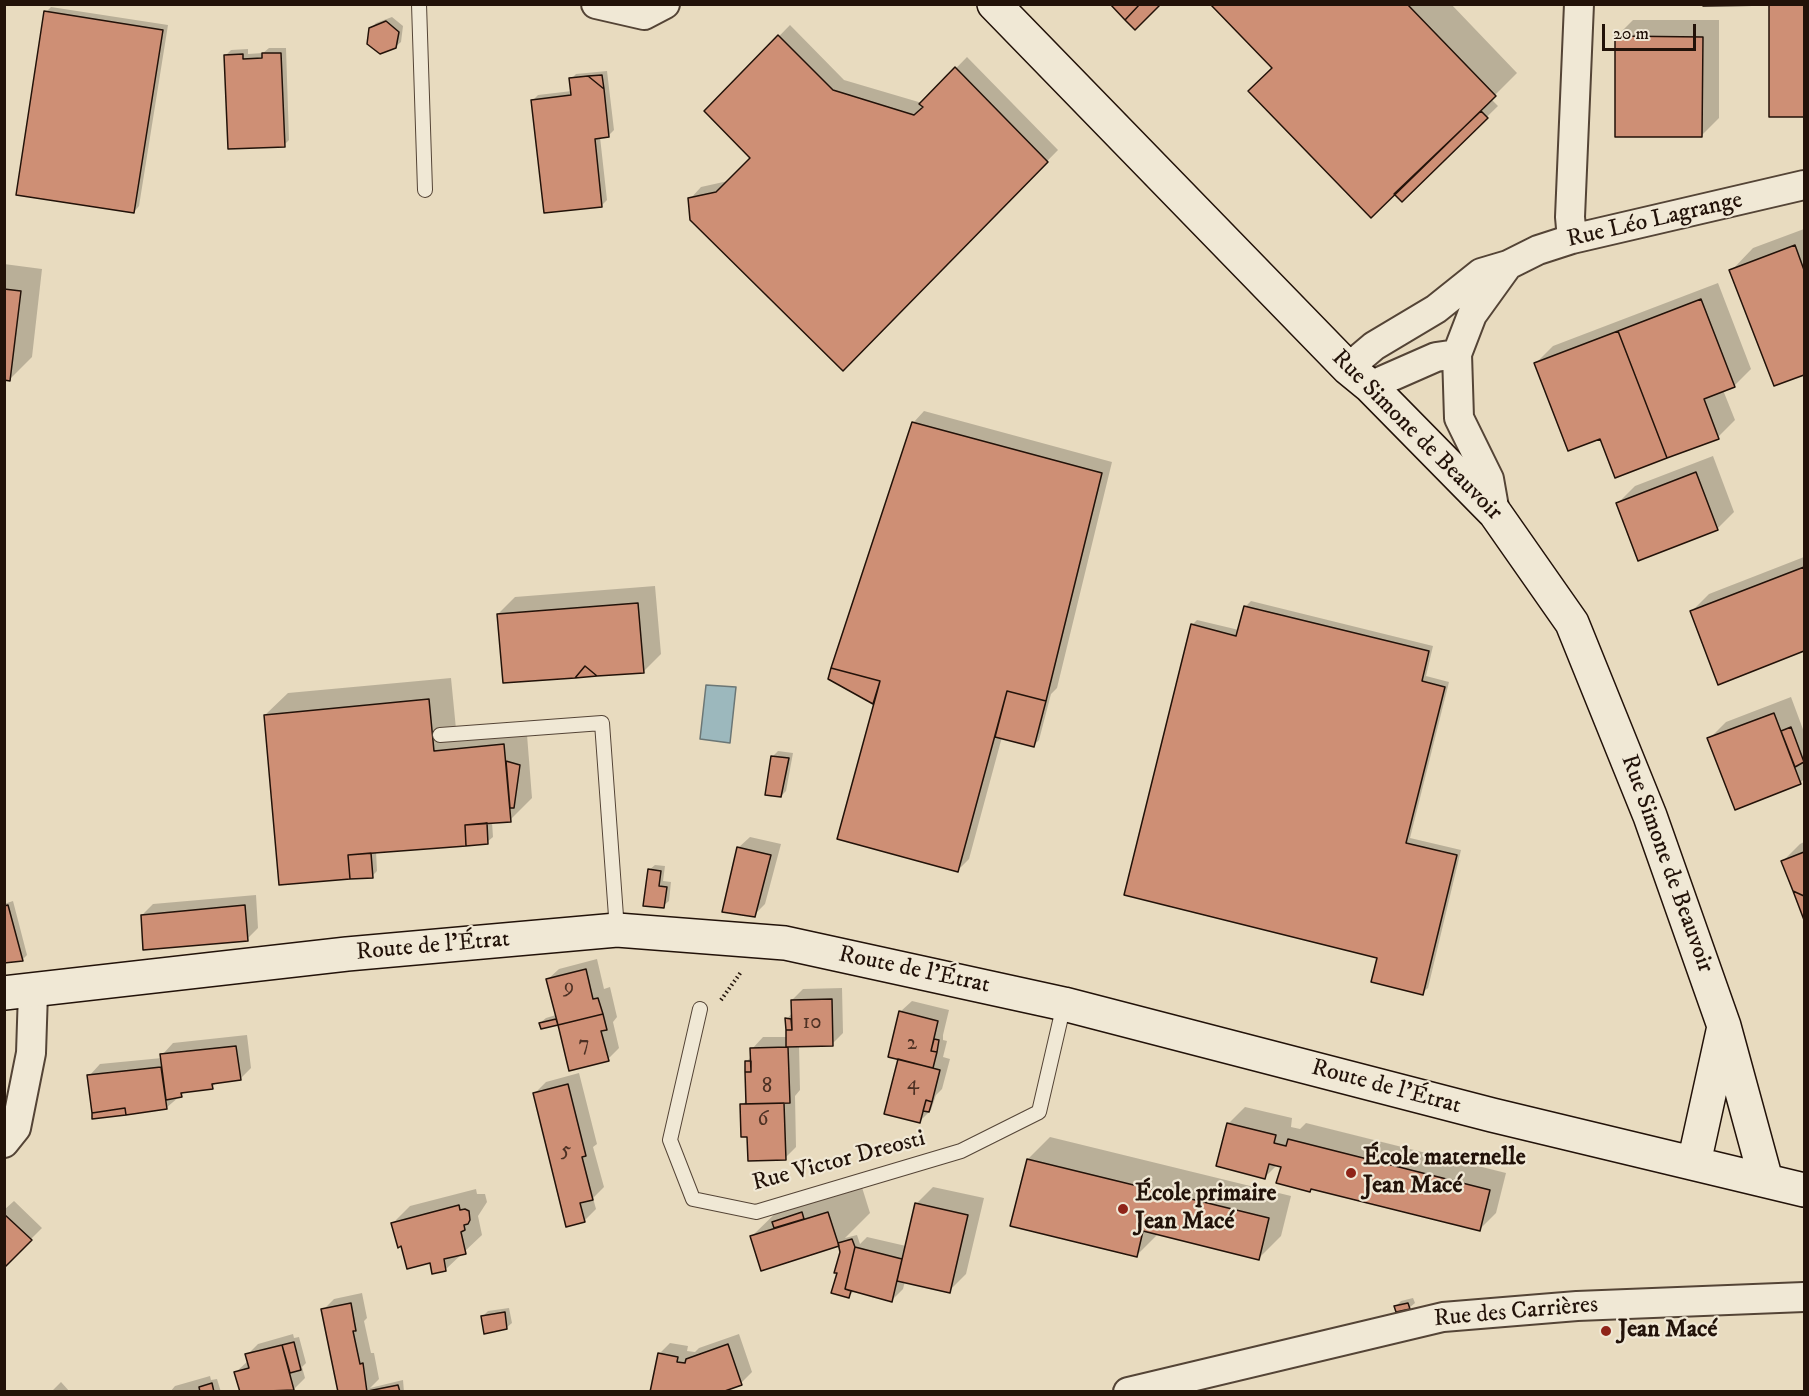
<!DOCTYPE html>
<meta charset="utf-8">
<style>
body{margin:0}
#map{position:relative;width:1809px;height:1396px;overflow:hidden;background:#e8dbbf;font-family:"IM FELL DW Pica",serif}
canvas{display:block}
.frame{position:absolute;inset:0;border:6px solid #221209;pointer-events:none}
.scale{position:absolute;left:1602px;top:24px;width:94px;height:27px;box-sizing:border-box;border:3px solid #221209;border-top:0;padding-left:8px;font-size:18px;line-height:21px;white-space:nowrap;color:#221209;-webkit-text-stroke:4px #f0e8d5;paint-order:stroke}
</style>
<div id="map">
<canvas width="1809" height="1396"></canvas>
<div class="frame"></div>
<div class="scale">20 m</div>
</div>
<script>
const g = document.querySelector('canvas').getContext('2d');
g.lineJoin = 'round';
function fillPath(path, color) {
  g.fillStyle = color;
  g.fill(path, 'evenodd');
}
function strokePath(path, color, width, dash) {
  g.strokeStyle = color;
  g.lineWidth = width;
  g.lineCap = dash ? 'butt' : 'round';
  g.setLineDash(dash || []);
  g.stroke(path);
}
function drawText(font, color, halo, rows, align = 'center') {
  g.font = font + ' "IM FELL DW Pica",serif';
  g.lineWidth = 4.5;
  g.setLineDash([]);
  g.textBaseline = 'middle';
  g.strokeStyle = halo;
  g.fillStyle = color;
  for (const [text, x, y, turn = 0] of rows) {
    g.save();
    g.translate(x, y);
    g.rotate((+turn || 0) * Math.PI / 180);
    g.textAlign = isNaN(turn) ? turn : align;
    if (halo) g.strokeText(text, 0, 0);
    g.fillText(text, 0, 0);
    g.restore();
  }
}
const water = new Path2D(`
 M706 685 736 687 730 743 700 739Z`);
const shadow = new Path2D(`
 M1212 4H1451L1517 73 1491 99 1498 106 1402 200Z
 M1770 4H1804V116H1770Z
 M51 7 168 25 139 206 134 212 46 12Z
 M392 17 403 26 401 42 395 47 371 28 376 23Z
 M1633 20H1719V118L1702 135 1616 37Z
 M790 25 844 80 922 103 967 57 1058 150 843 369 690 199 701 187 728 181 752 158 706 111Z
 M269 48H286L289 140 284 145 226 55 231 50 248 49V54L263 53Z
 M607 71 614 130 609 135 600 137 607 200 602 205 532 101 538 95 572 91 571 79 576 74Z
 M1804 229V373L1775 384 1731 271 1753 248Z
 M4 264 42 269 32 357 9 380 4 379Z
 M1718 283 1751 369 1734 386 1723 390 1735 420 1718 437H1601L1536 363 1553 346Z
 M924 411 1112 462 1057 688 1051 694 1039 740 1034 745 1002 737 969 859 958 870 877 698 873 702 913 423Z
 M1713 456 1734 512 1717 529 1618 503 1635 486Z
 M1804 557V650L1719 683 1692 611 1709 594Z
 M655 586 661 654 644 671 498 614 515 597Z
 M1251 601 1433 646 1426 676 1449 682 1410 838 1461 850 1428 988 1422 993 1379 957 1192 625 1197 620 1239 630 1245 607Z
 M451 678 456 729 526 722 532 798 510 820 492 822 493 837 487 842 376 851 377 871 372 876 265 715 288 693Z
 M1791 697 1804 732V779L1800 783 1709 739 1726 722Z
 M778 751 793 753 786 791 781 796 773 756Z
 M750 837 781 844 765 904 754 915 738 848Z
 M1804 842V916L1783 861 1800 844Z
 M655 865 665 866 663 881 671 882 669 901 663 906 649 870Z
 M256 895 258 928 247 939 142 915 153 904Z
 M13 901 27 955 22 960 4 961V904Z
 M597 959 604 989 610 987 617 1017 613 1022 619 1048 608 1059 558 1024 542 1027 540 1023 546 1018 556 1015 547 980 559 969Z
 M842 988 843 1033 832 1044 799 1045 800 1090 795 1096 796 1147 785 1158 749 1136 742 1105 747 1100 746 1062 752 1056V1049L763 1037H787V1019L792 1013V1000L803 989Z
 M912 1001 949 1010 943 1035V1040L947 1041 943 1057 950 1059 942 1089 936 1095 931 1110 920 1121 900 1058V1012Z
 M247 1035 251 1068 240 1079 217 1082 212 1087 186 1091 166 1108 89 1076 100 1064 162 1058V1055L173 1043Z
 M579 1073 597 1144 593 1147 604 1187 593 1198 596 1209 584 1221 535 1093 546 1082Z
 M1245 1107 1292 1118 1291 1127 1300 1129 1306 1123 1506 1173 1496 1213 1479 1230 1312 1188 1310 1190 1283 1166 1278 1164 1265 1177 1228 1124Z
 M1050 1137 1291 1196 1281 1236 1259 1258 1158 1234 1137 1255 1028 1159Z
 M860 1181 870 1213 845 1238 857 1235 860 1244 867 1237 906 1246 916 1204 933 1187 984 1198 966 1274 949 1291 905 1281 903 1289 892 1300 855 1290 849 1296 833 1292 839 1272 841 1252 840 1244 752 1236 784 1205Z
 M476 1189 477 1194H485L487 1202 478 1216 482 1235 446 1269 402 1245 393 1223 410 1206Z
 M14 1201 42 1228 4 1266V1210Z
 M362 1293 367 1318 364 1321 371 1353H374L379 1379 370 1388 403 1380 404 1392H340L323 1310 334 1299Z
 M1413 1298 1415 1303 1409 1308 1396 1306 1401 1301Z
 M509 1308 512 1323 506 1328 483 1316 488 1311Z
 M293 1334 294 1338 299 1337 306 1363 302 1367 305 1378 294 1389 284 1392H241L236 1372 248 1361 247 1355 258 1344Z
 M739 1334 752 1372 741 1383 718 1392 659 1354 670 1343 688 1346 687 1351 695 1352 699 1348Z
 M210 1376 211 1380 217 1379 221 1392H170L175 1386Z
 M61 1382 70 1392H51Z`);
const building = new Path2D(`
 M1110 4H1140L1125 20Z
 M1140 4H1161L1135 30 1125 20Z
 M1210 4H1407L1496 96 1371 218 1248 91 1272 68Z
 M1703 4H1804V117H1769V5L1703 6Z
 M44 11 163 30 134 213 16 195Z
 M386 21 399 32 396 48 380 54 367 44 369 28Z
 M778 35 833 90 914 115 923 107 919 104 955 67 1048 162 843 371 690 220 688 198 716 192 750 158 704 111Z
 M1615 36 1703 37 1702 137H1615Z
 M262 53H281L285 147 228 149 224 55 243 54V59L262 58Z
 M602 75 604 89 588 76Z
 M588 76 604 89 609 137 595 139 602 207 544 213 531 100 571 95 569 78Z
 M1481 111 1488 118 1402 202 1394 194Z
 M1795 245 1804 270V375L1774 386 1729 270Z
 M4 289 21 291 10 381 4 380Z
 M1701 299 1735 387 1704 399 1719 439 1667 458 1618 331Z
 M1618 331 1667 458 1615 478 1600 439 1568 451 1534 363Z
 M912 422 1102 473 1046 701 1007 691 958 872 837 839 880 681 831 668Z
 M1696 472 1718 530 1638 561 1616 503Z
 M1804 567V651L1718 685 1690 611Z
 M638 603 644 673 597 676 585 666 575 678 503 683 497 614Z
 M1244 606 1429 651 1422 681 1445 687 1406 843 1457 855 1423 995 1371 982 1377 958 1124 895 1191 624 1236 636Z
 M585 666 597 676 575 678Z
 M831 668 880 681 873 704 828 679Z
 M1007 691 1046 701 1034 747 995 737Z
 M429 699 434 751 504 744 511 822 465 825 466 846 348 855 350 879 279 885 264 715Z
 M1774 713 1801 784 1735 810 1707 738Z
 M1791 727 1804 762 1795 767 1781 731Z
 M771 756 789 758 781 797 765 795Z
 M506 761 520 765 514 808H510Z
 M487 823 488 844 466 846 465 825Z
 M737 847 771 855 755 917 722 912Z
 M1804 852V896L1793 891 1781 861Z
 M371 853 373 878 350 879 348 855Z
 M648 869 661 871 659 886 667 887 664 908 643 906Z
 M1793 891 1804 896V920Z
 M8 905 23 961 4 963V906Z
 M245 905 248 941 143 950 141 915Z
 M586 969 593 999 598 998 603 1014 558 1025 546 979Z
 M832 999 833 1046 786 1047V1030H792L791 1000Z
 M899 1011 938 1021 931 1051 937 1052 933 1068 888 1057Z
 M603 1014 607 1030 601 1031 609 1061 569 1071 558 1025Z
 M785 1018 791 1019 792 1030H786Z
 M556 1019 558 1025 541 1029 539 1023Z
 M934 1039 939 1040 937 1052 931 1051Z
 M236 1046 241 1080 212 1084 213 1089 181 1093 182 1097 166 1100 160 1054Z
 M788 1047 790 1103 746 1104 745 1072H751L750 1048Z
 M898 1059 940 1070 932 1102 926 1100 920 1123 884 1114Z
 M745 1061H751V1072H745Z
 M161 1067 167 1109 126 1115 125 1108 92 1113 87 1075Z
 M568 1084 586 1156 582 1157 593 1200 580 1203 585 1222 566 1227 533 1093Z
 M926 1100 932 1102 929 1112 923 1111Z
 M784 1103 786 1160 748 1161 747 1137H741L740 1104Z
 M125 1108 126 1115 92 1119V1113Z
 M1227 1123 1276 1135 1274 1143 1286 1146 1288 1139 1490 1190 1480 1231 1311 1189 1310 1192 1276 1183 1281 1167 1269 1164 1265 1179 1216 1166Z
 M1027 1159 1269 1218 1259 1260 1143 1231 1137 1257 1010 1226Z
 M915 1203 968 1215 950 1293 897 1281Z
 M459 1205 460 1210 465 1209 469 1211 470 1220 468 1224 464 1225 465 1230 461 1232 466 1254 444 1259 446 1271 432 1274 430 1263 407 1269 401 1246 398 1248 391 1223Z
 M802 1212 804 1219 774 1228 772 1222Z
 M828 1212 839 1246 761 1271 750 1236Z
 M4 1214 32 1240 4 1268Z
 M852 1239 855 1247 845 1289 851 1291 849 1298 831 1293 837 1273H834L840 1252 838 1243Z
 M855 1247 902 1259 892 1302 845 1289Z
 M351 1303 356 1331H353L360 1364 363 1363 367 1392H338L321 1309Z
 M1408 1303 1410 1309 1396 1312 1394 1306Z
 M505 1312 507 1329 484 1334 481 1316Z
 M294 1342 301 1370 290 1373 282 1345Z
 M728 1344 742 1385 722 1392H650L658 1353 678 1357 677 1362 685 1363 686 1359Z
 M282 1345 294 1390 240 1392 234 1372 249 1368 245 1354Z
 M212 1383 214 1392H200L199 1387Z
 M398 1385 400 1392H369L368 1391Z`);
const path = new Path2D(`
 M721 1000 741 972`);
const service = new Path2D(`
 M419 4 425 190
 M440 735 602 723 617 930
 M700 1009 670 1140 693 1199 756 1212 961 1151 1039 1112 1064 1004`);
const minor = new Path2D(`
 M596 4 644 15 665 4
 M1572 239 1570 217 1579 4
 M1508 265 1538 250 1572 239 1804 185
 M1348 368 1374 346 1436 309 1481 273 1508 265 1472 315 1457 354 1459 418 1489 479 1495 513
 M1370 386 1436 357 1457 354
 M4 1143 16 1128 31 1053 33 992
 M1128 1392 1443 1317 1577 1306 1804 1297`);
const secondary = new Path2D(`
 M994 4 1348 368 1370 386 1495 513 1572 623 1650 816 1724 1026 1766 1180
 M4 993 347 954 617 930 785 943 1064 1004 1492 1115 1804 1190
 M1694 1163 1723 1031`);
const markers = [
 [1351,1173,6,"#8f2418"],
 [1123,1209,6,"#8f2418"],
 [1606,1331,6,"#8f2418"]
];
const numberNames = [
 ["9",569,989],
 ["10",812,1024],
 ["2",912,1045],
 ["7",584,1046],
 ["4",913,1085],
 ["8",767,1088],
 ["6",763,1121],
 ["5",566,1152]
];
const streetNames = [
 ["Rue Léo Lagrange",1655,221,-13],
 ["Rue Simone de Beauvoir",1416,436,45],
 ["Rue Simone de Beauvoir",1666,864,70],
 ["Route de l'Étrat",433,947,-5],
 ["Route de l'Étrat",914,971,12],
 ["Route de l'Étrat",1386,1088,15],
 ["Rue Victor Dreosti",839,1162,-15],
 ["Rue des Carrières",1516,1313,-5]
];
const poiNames = [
 ["École maternelle",1363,1159],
 ["Jean Macé",1363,1187],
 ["École primaire",1135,1195],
 ["Jean Macé",1135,1223],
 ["Jean Macé",1618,1331]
];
fillPath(water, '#9cb8bd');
strokePath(water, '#6b7675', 1.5);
fillPath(shadow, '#0003');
fillPath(building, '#ce8f75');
strokePath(building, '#221209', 1.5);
strokePath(service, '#544436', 16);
strokePath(minor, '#544436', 32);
strokePath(secondary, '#221209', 36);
strokePath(path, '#221209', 4, [1.5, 3]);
strokePath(service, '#f0e8d5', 14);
strokePath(minor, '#f0e8d5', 28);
strokePath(secondary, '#f0e8d5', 33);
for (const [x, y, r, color] of markers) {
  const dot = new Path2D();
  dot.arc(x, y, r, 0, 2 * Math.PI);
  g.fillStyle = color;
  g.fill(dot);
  strokePath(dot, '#f0e8d5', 2);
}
drawText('21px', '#4d3124', null, numberNames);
drawText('24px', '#221209', '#f0e8d5', streetNames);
drawText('bold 24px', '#221209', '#f0e8d5', poiNames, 'left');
</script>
